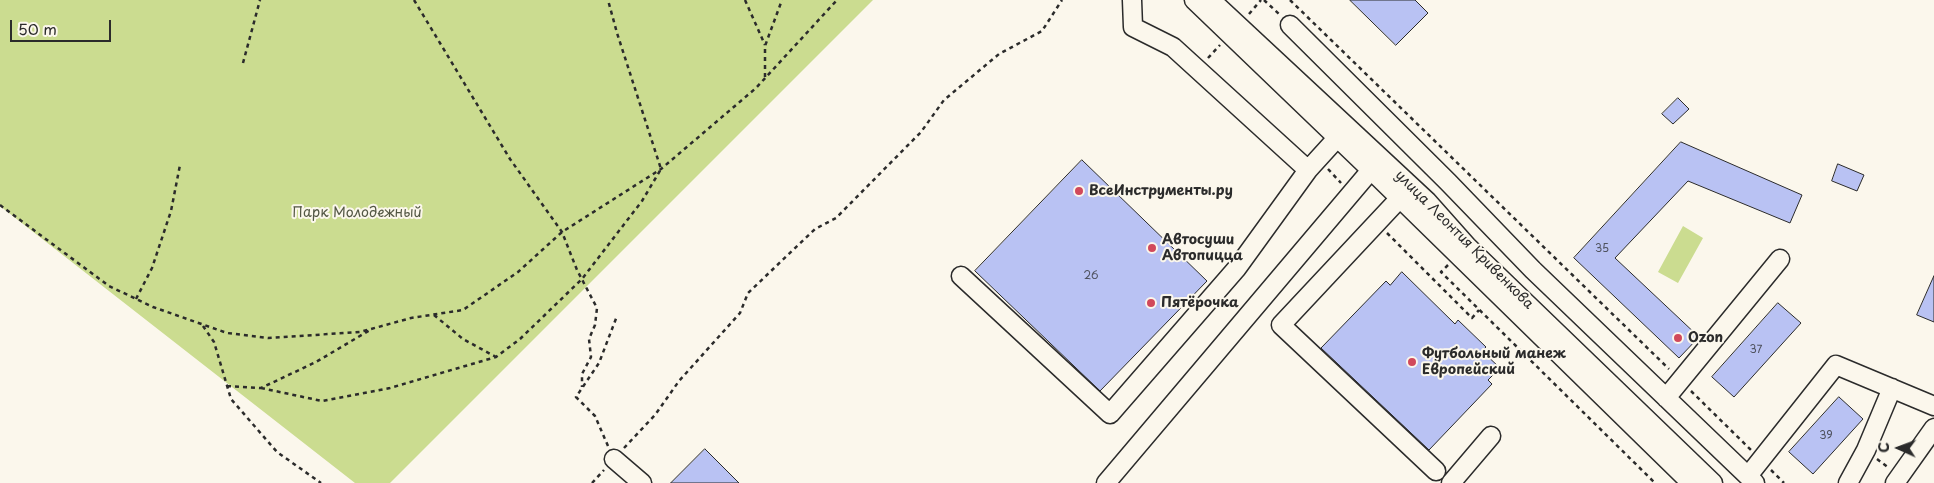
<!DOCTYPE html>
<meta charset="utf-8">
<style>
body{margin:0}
#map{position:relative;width:1934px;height:483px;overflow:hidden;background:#fbf7ec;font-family:"Playpen Sans",sans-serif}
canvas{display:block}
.north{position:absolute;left:1874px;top:423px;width:50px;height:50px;-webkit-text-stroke:4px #fbf7ec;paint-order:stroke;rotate:272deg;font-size:14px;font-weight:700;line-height:20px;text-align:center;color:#2b2b2b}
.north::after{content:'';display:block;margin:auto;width:18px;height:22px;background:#2b2b2b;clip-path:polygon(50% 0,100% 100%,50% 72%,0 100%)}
.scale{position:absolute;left:10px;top:20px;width:101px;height:22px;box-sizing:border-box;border:2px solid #2b2b2b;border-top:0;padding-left:6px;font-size:15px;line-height:18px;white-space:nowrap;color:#2b2b2b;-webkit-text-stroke:4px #fbf7ec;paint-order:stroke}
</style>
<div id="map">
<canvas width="1934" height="483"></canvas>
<div class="north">С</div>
<div class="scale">50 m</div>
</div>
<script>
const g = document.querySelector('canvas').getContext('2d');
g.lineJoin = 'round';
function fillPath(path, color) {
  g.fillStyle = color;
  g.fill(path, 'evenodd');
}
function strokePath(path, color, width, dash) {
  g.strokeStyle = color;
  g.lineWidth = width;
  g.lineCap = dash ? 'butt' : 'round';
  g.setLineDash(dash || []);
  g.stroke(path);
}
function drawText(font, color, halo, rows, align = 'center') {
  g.font = font + ' "Playpen Sans",sans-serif';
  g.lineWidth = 4;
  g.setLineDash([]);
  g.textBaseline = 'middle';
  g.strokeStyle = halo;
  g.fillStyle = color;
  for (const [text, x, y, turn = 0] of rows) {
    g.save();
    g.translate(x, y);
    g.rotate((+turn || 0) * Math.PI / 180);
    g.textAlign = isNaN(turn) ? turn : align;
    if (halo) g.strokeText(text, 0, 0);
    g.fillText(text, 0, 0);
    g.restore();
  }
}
const green = new Path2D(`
 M0 0H873L390 483H355L0 206Z
 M1683 226 1703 238 1678 283 1658 272Z`);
const building = new Path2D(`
 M1350 0H1415L1428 13 1396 45Z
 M1678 98 1689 109 1673 124 1662 114Z
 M1681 142 1802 195 1790 223 1688 181 1615 258 1699 337 1679 358 1574 258Z
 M1082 160 1207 281 1100 391 975 271Z
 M1838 164 1864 175 1857 191 1832 181Z
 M1402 272 1455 324 1458 320 1486 347 1482 351 1500 368 1488 380 1492 384 1429 450 1321 348 1386 281 1390 285Z
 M1934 276V322L1917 315Z
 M1778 303 1801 323 1734 397 1712 377Z
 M1839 397 1863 419 1813 474 1789 452Z
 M705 449 739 483H671Z`);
const path = new Path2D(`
 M414 0 510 159 562 232 577 270 597 308 595 325 589 339 591 357 582 374V387
 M745 0 765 45
 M1264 0 1280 15
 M1290 0 1669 369
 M1249 14 1261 0
 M1208 58 1220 45
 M243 63 260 0
 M765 77V46L782 0
 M1328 169 1341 183
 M0 205 109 286 153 307 227 333 268 338 360 332 411 318 463 310 518 272 562 232 661 169 756 88 837 0
 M1387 233 1472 318 1479 310
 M1448 265 1441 272 1655 483
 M136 299 152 268 171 211 180 165
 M434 315 463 339 496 357
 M203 326 214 342 231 399 277 452 321 483
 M227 386 261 388 316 362 370 330
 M261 388 322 401 390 388 496 357 520 339 582 279 642 201 661 169 617 33 608 0
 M1691 391 1751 450
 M608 446 595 416 576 397 599 363 617 316
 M624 448 655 415 679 381 740 313 748 293 815 229 836 218 921 132 944 100 999 54 1042 31 1062 0
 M1877 459 1889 468
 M1771 470 1784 483
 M592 483 604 470`);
const minor = new Path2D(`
 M1132 0 1133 27 1173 47 1308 170 1338 137
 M1194 0 1371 170 1691 483
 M1211 0 1427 201 1467 246 1713 483
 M1290 25 1448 182 1533 270 1755 483
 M1400 198 1281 325 1436 471
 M961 276 1110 414 1237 268 1308 170
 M1666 398 1780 259
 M614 459 642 483
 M1748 476 1836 365 1934 406
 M1106 483 1371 170
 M1451 483 1491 436
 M1848 483 1866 450 1892 388
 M1895 483 1934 428`);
const markers = [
 [1079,191,5,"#d1495b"],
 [1152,248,5,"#d1495b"],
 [1151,303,5,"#d1495b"],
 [1678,338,5,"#d1495b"],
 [1412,362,5,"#d1495b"]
];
const numberNames = [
 ["35",1602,249],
 ["26",1091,276],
 ["37",1756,350],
 ["39",1826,436]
];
const poiNames = [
 ["ВсеИнструменты.ру",1089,191],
 ["Автосуши",1162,240],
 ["Автопицца",1162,256],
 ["Пятёрочка",1161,303],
 ["Ozon",1688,338],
 ["Футбольный манеж",1422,354],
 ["Европейский",1422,370]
];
const parkNames = [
 ["Парк Молодежный",357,213]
];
const streetNames = [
 ["улица Леонтия Кривенкова",1464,240,45]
];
fillPath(green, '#cbdc90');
fillPath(building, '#b9c2f3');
strokePath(building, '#2b2b2b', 1);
strokePath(minor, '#2b2b2b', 21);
strokePath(path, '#2b2b2b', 2.5, [4, 4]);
strokePath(minor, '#fbf7ec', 18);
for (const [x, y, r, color] of markers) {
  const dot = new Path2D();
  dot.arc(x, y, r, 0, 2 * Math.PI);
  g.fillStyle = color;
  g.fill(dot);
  strokePath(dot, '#fbf7ec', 2);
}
drawText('11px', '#4e515d', null, numberNames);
drawText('bold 14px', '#2b2b2b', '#fbf7ec', poiNames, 'left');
drawText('14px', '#535744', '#fbf7ec', parkNames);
drawText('14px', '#2b2b2b', '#fbf7ec', streetNames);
</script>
